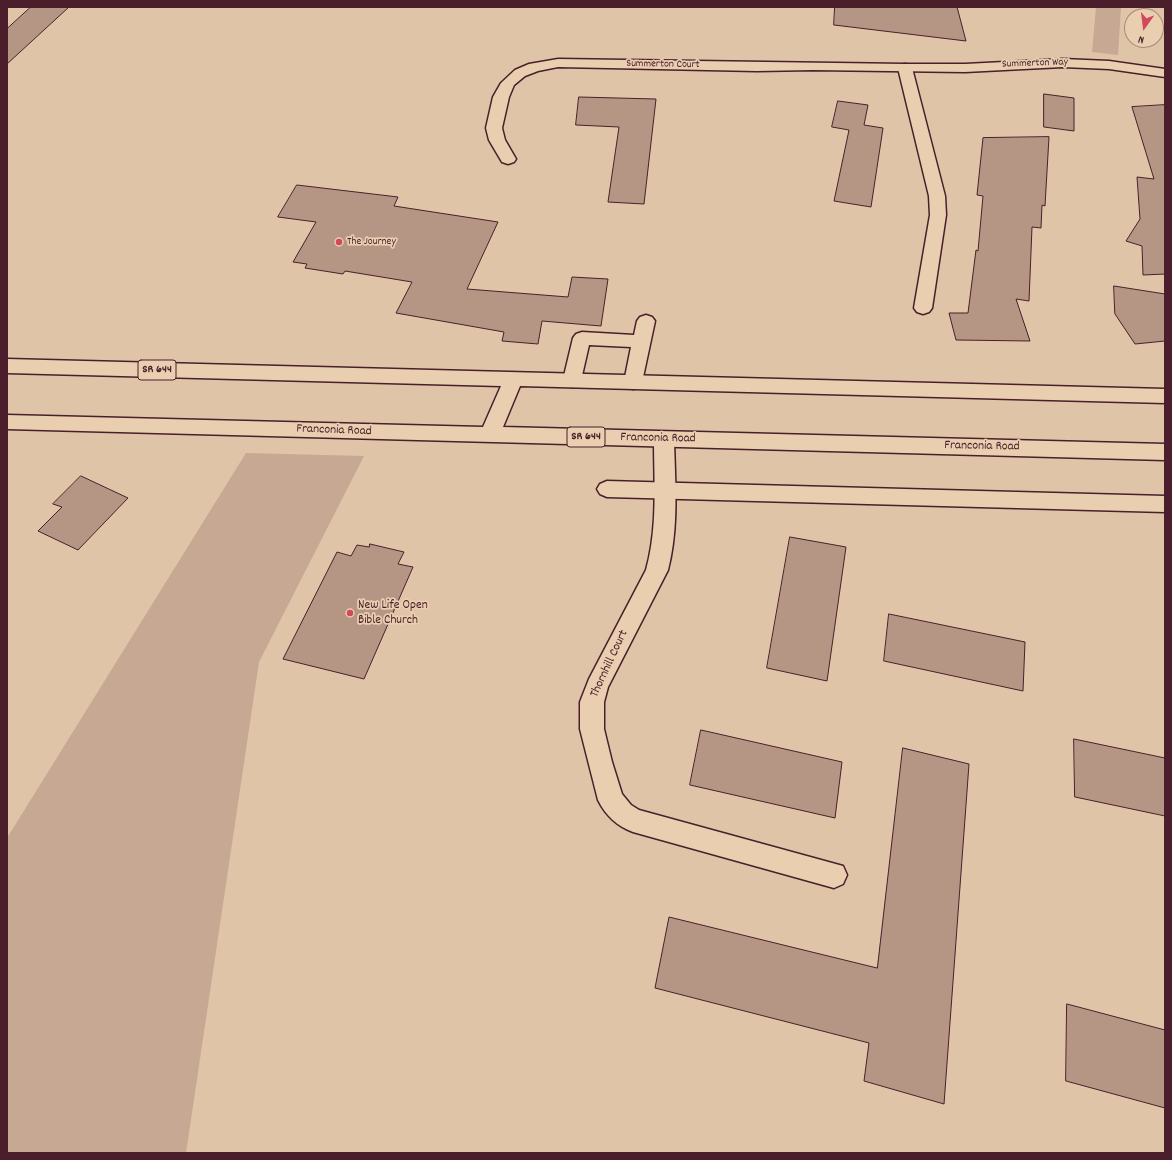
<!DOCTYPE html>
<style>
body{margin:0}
#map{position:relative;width:1172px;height:1160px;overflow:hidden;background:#dfc4a8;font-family:Dekko,sans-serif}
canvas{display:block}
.frame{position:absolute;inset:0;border:8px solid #4a1f2b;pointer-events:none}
.north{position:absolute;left:1124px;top:8px;width:40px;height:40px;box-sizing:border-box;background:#e9ceb0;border:1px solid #a9887b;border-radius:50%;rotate:194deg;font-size:11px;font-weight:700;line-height:16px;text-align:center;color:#4a1f2b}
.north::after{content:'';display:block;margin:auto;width:14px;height:18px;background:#d1495b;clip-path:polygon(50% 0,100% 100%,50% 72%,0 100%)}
</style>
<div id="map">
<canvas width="1172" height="1160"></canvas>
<div class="frame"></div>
<div class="north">N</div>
</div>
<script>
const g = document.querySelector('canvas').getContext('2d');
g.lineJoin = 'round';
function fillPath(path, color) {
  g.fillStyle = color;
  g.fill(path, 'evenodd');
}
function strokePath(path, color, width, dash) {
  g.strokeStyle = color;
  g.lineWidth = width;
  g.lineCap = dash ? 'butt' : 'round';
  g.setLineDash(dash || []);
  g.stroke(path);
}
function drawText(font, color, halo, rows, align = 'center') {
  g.font = font + ' Dekko,sans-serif';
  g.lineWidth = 3.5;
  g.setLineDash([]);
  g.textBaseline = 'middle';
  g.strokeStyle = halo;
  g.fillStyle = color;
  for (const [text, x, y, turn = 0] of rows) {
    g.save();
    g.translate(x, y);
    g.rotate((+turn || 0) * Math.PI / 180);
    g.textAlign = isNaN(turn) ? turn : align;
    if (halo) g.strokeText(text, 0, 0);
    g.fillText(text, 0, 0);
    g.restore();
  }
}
const green = new Path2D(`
 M1096 7H1121L1118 55 1092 52Z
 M246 453 364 456 259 662 186 1153H7V838Z`);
const building = new Path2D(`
 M31 7H69L7 64V29Z
 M835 7H957L966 41 834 25Z
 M1044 94 1074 98V131L1044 127Z
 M579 97 656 99 644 204 608 202 619 127 576 125Z
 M838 101 868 105 864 125 883 128 871 207 834 201 849 130 832 127Z
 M1165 105V274L1143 275 1142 246 1126 241 1140 219 1137 177 1154 179 1132 107Z
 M1049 137 1045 206 1042 205 1041 228 1032 227 1029 301 1016 299 1030 341 956 340 949 313H968L976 250 978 251 983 196 977 195 983 138Z
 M297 185 398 197 394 206 498 222 467 289 568 297 572 277 608 279 601 326 542 321 538 344 502 341 504 332 396 313 412 282 345 271 343 274 305 268 307 264 293 262 316 222 278 217Z
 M1114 286 1165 294V341L1135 344 1115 314Z
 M81 476 128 498 78 550 38 531 62 507 53 504Z
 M790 537 846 547 827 681 767 668Z
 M370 544 404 552 398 564 413 567 364 679 283 659 337 552 351 556 357 545 369 547Z
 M889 614 1025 642 1023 691 884 661Z
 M701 730 842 762 835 818 690 785Z
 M1074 739 1165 758V816L1075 797Z
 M903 748 969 764 944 1104 864 1081 869 1043 655 988 669 917 877 968Z
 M1067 1004 1165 1030V1108L1066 1081Z`);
const lane = new Path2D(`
 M905 64 910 65 912 68 945 196 946 215 932 308 929 312 923 314 917 312 914 308 930 215 929 196 898 68 900 65Z
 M646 315 652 317 655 321 642 382 639 387 633 389 627 387 624 382 631 347 589 345 581 380 578 385 572 387 566 385 563 380 573 338 576 334 582 332 634 335 637 321 640 317Z
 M607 481 1165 496V512L607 497 600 494 597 489 600 484Z`);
const street = new Path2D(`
 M558 59 905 64H965L1063 59 1109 61 1165 69V77L1109 69 1063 67 965 72 813 70 757 71 558 67 538 71 525 76 514 85 509 97 502 128 505 140 516 159 514 162 508 164 502 162 489 140 486 128 493 97 501 83 515 70 529 64Z
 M664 432 671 434 674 439C675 483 679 527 668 570L608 687 604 702V729L612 762 622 794 631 805 639 810 843 866 847 875 843 884 834 888 633 832C617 826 606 816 598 800L580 729V702L589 679 646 570C658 527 654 483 654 439L657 434Z`);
const primary = new Path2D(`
 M7 359 1165 389V403L520 386 503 427 1165 444V460L7 429V415L483 427 501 386 7 373Z`);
const markers = [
 [339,242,4,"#d1495b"],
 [350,613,4,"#d1495b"]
];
const farStreetnames = [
 ["Summerton Way",1035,64,-2],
 ["Summerton Court",663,65,1]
];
const farPoinames = [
 ["The Journey",347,242]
];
const shields = [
 [157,370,38],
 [586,437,38]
];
const shieldNames = [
 ["SR 644",157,370],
 ["SR 644",586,437]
];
const streetNames = [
 ["Franconia Road",334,431,2],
 ["Franconia Road",658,439,1],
 ["Franconia Road",982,447,1],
 ["Thornhill Court",610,664,-65]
];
const poiNames = [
 ["New Life Open",358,606],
 ["Bible Church",358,621]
];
fillPath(green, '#c7a893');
fillPath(building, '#b59584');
strokePath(building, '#4a1f2b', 1);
strokePath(lane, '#4a1f2b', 3);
strokePath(street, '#4a1f2b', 3);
strokePath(primary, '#4a1f2b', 3);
fillPath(lane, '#e9ceb0');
fillPath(street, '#e9ceb0');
fillPath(primary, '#e9ceb0');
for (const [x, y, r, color] of markers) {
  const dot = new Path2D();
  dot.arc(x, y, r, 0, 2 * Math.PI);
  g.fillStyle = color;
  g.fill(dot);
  strokePath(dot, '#e9ceb0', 1.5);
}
drawText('11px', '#4a1f2b', '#e9ceb0', farStreetnames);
drawText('11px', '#4a1f2b', '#e9ceb0', farPoinames, 'left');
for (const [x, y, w] of shields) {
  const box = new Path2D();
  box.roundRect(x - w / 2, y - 10, w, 20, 3);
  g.fillStyle = '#e9ceb0';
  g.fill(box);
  strokePath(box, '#4a1f2b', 1);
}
drawText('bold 12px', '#4a1f2b', null, shieldNames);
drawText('13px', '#4a1f2b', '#e9ceb0', streetNames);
drawText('13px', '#4a1f2b', '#e9ceb0', poiNames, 'left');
</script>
